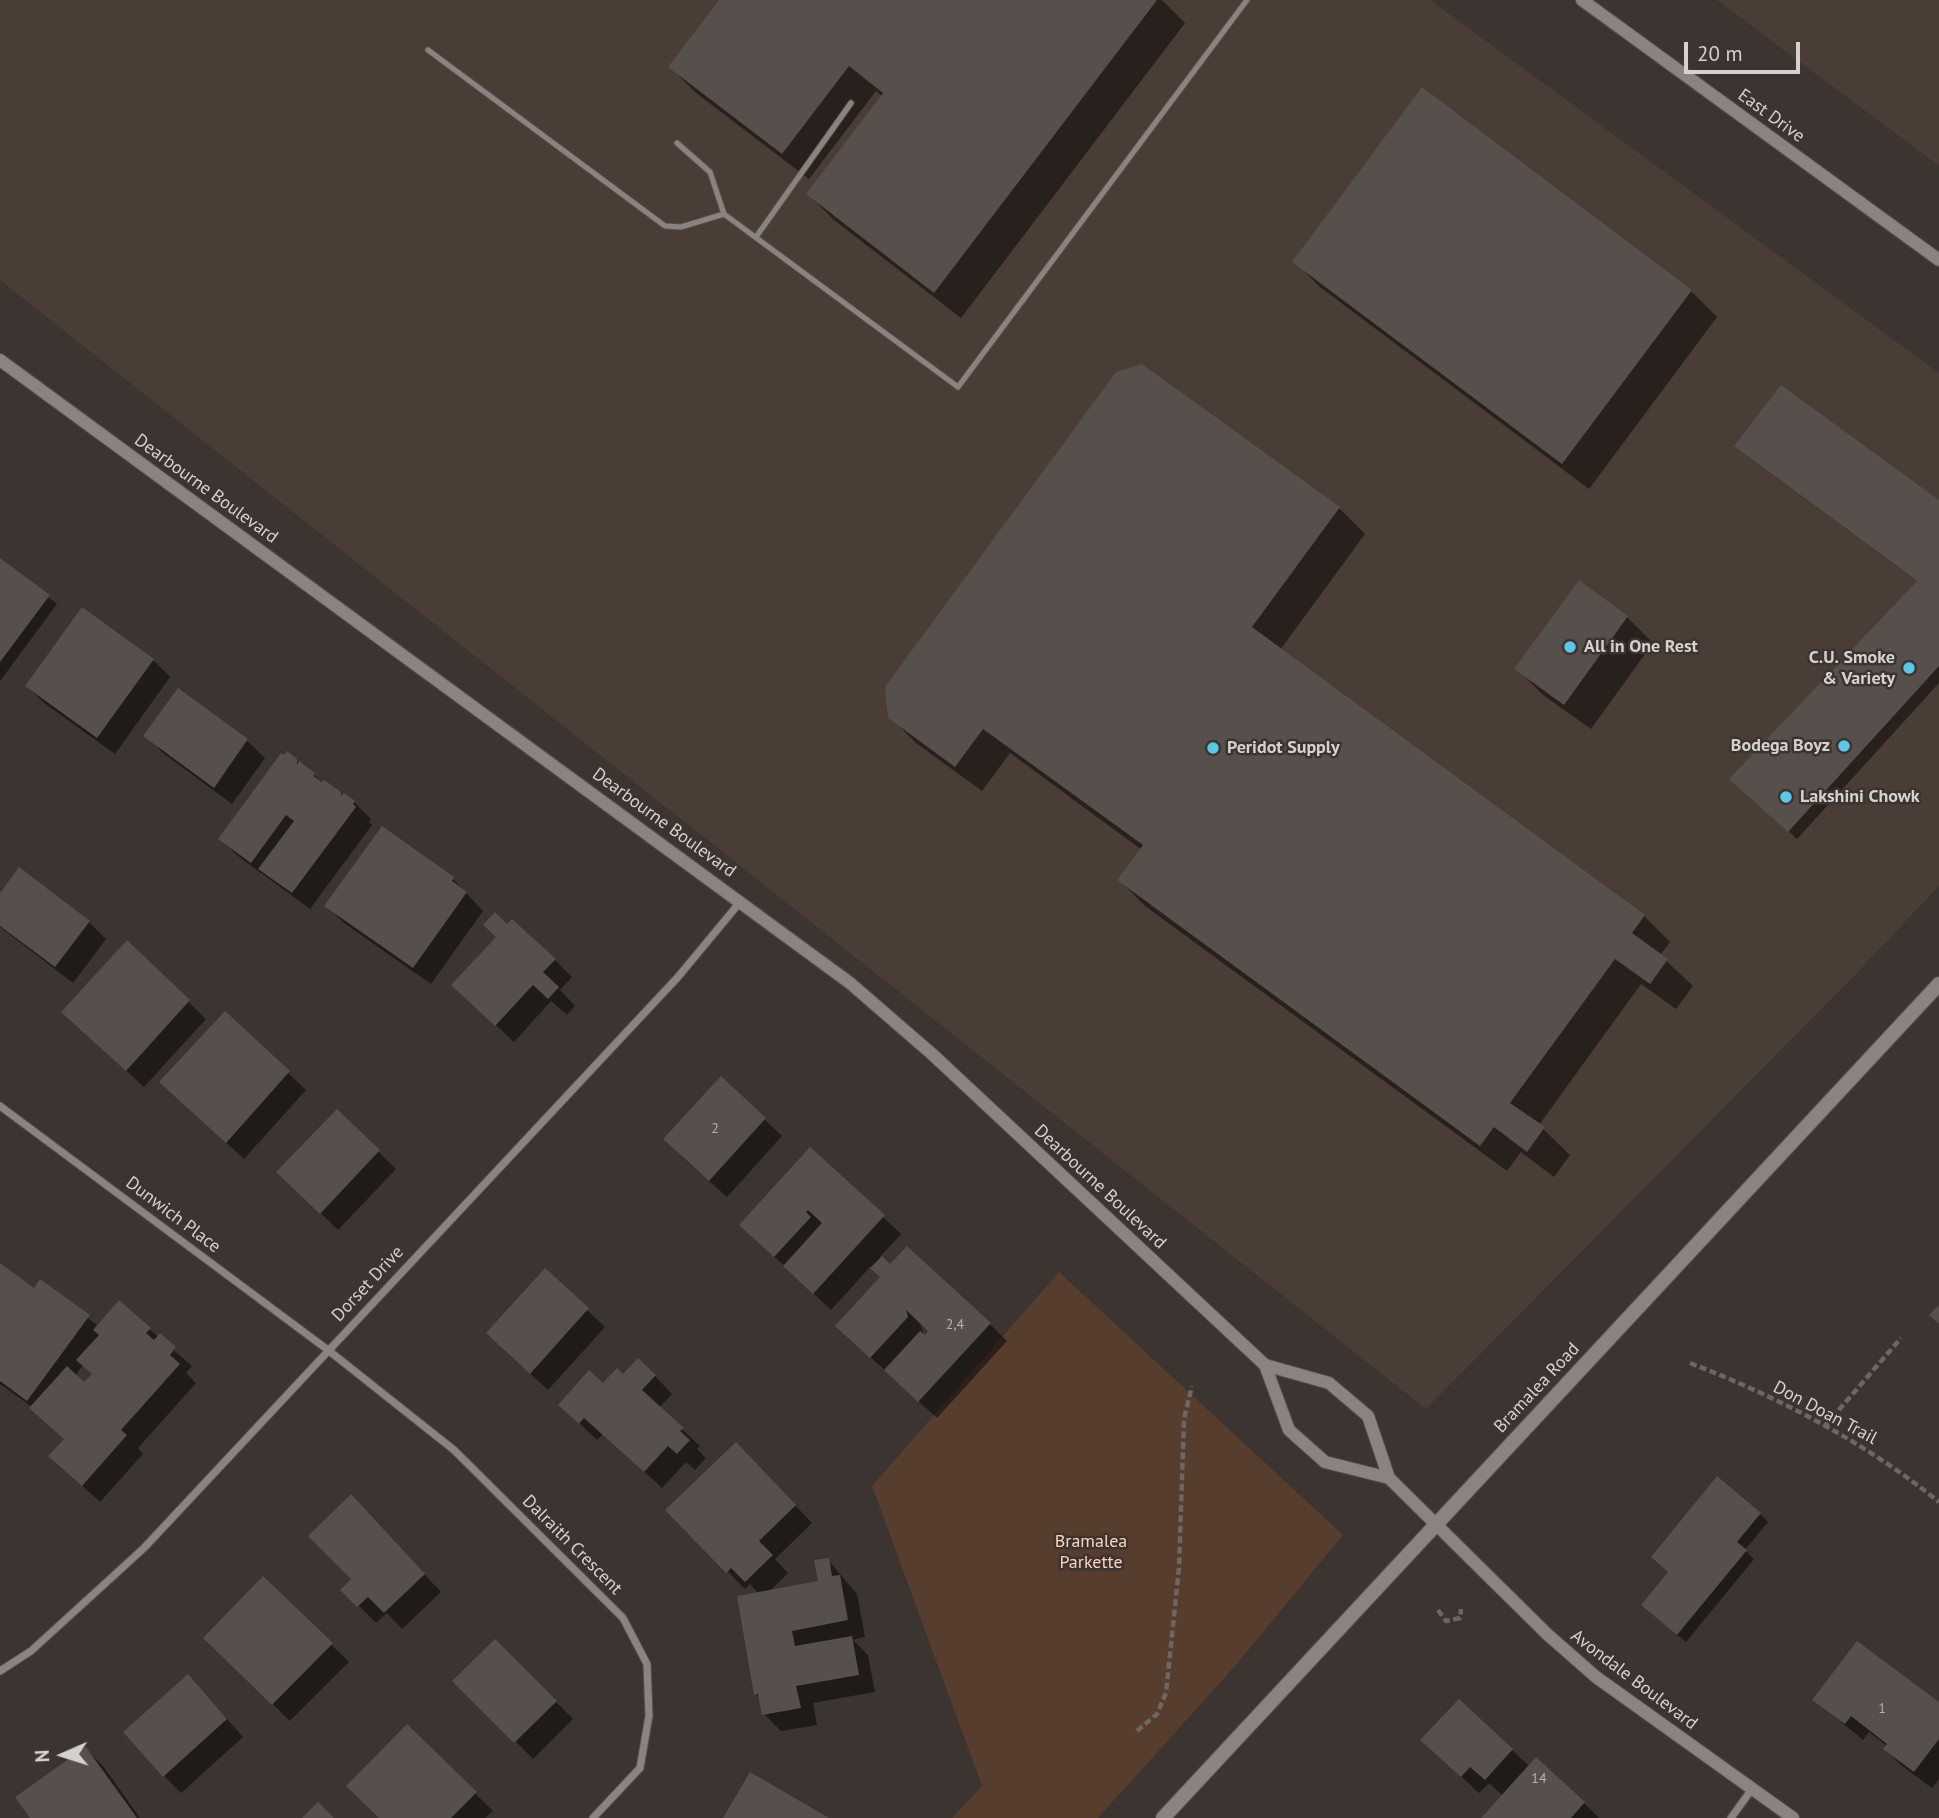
<!DOCTYPE html>
<style>
body{margin:0}
#map{position:relative;width:1939px;height:1818px;overflow:hidden;background:#3b3430;font-family:"PT Sans",sans-serif}
canvas{display:block}
.north{position:absolute;left:28px;top:1720px;width:70px;height:70px;-webkit-text-stroke:5px #3b3430;paint-order:stroke;rotate:267deg;font-size:19px;font-weight:700;line-height:28px;text-align:center;color:#d6d1cf}
.north::after{content:'';display:block;margin:auto;width:24px;height:32px;background:#d6d1cf;clip-path:polygon(50% 0,100% 100%,50% 72%,0 100%)}
.scale{position:absolute;left:1684px;top:42px;width:116px;height:32px;box-sizing:border-box;border:4px solid #d6d1cf;border-top:0;padding-left:9px;font-size:21px;line-height:24px;white-space:nowrap;color:#d6d1cf;-webkit-text-stroke:5px #3b3430;paint-order:stroke}
</style>
<div id="map">
<canvas width="1939" height="1818"></canvas>
<div class="north">N</div>
<div class="scale">20 m</div>
</div>
<script>
const g = document.querySelector('canvas').getContext('2d');
g.lineJoin = 'round';
function fillPath(path, color) {
  g.fillStyle = color;
  g.fill(path, 'evenodd');
}
function strokePath(path, color, width, dash) {
  g.strokeStyle = color;
  g.lineWidth = width;
  g.lineCap = dash ? 'butt' : 'round';
  g.setLineDash(dash || []);
  g.stroke(path);
}
function drawText(font, color, halo, rows, align = 'center') {
  g.font = font + ' "PT Sans",sans-serif';
  g.lineWidth = 5;
  g.setLineDash([]);
  g.textBaseline = 'middle';
  g.strokeStyle = halo;
  g.fillStyle = color;
  for (const [text, x, y, turn = 0] of rows) {
    g.save();
    g.translate(x, y);
    g.rotate((+turn || 0) * Math.PI / 180);
    g.textAlign = isNaN(turn) ? turn : align;
    if (halo) g.strokeText(text, 0, 0);
    g.fillText(text, 0, 0);
    g.restore();
  }
}
const built = new Path2D(`
 M0 0H1430L1939 373V886L1853 977 1426 1409 0 280Z
 M1717 0H1939V166Z`);
const green = new Path2D(`
 M1059 1272 1343 1535 1236 1665 1098 1818H952L982 1786 872 1486Z`);
const shadow = new Path2D(`
 M722 0H1162L1185 23 961 318 834 220 808 194 882 96 876 91 809 179 696 93 670 67Z
 M1294 261 1691 291 1717 317 1589 489 1320 287Z
 M1745 454 1939 502V683L1797 839 1740 787 1918 582Z
 M1339 508 1365 534 1280 650 1644 916 1670 942 1660 955 1693 986 1676 1009 1641 984 1539 1125 1570 1155 1554 1177 1521 1152 1507 1171 1145 906 1119 880 1142 850 1010 753 982 791 916 743 890 717Z
 M0 560 57 604 0 681Z
 M1580 582 1627 617 1653 643 1591 729 1543 695 1517 669Z
 M153 660 170 677 115 754 44 703 27 686Z
 M178 690 247 741 265 758 232 804 163 753 145 735Z
 M296 760 323 783 354 802 371 819 369 822 372 825 310 909 238 856 220 839Z
 M453 879 483 911 431 984 344 923 327 906Z
 M0 896 89 922 106 939 73 983 0 927Z
 M508 926 555 960 572 977 560 990 575 1006 567 1015 551 1001 514 1042 471 1002 498 937Z
 M127 942 206 1019 144 1087 81 1029Z
 M225 1013 306 1090 244 1159 179 1099Z
 M721 1078 782 1136 727 1197 682 1157Z
 M337 1111 396 1169 338 1230 296 1189Z
 M810 1149 901 1234 880 1257 890 1266 990 1324 1007 1341 937 1418 855 1343 882 1278 871 1266 831 1310 759 1242ZM920 1323 930 1332 925 1338Z
 M0 1265 34 1290 41 1281 98 1326 119 1303 192 1366 186 1373 196 1383 138 1448 143 1454 100 1502 68 1473 65 1440 32 1407 0 1384ZM83 1365 93 1375 85 1384 75 1376Z
 M545 1271 605 1327 548 1390 505 1351Z
 M624 1376H655L672 1394 659 1408 700 1446 697 1449 706 1458 695 1470 686 1462 662 1488 603 1434 597 1440 578 1422 603 1386Z
 M753 1461 812 1523 775 1559 788 1573 770 1591 820 1582 828 1560 857 1594 865 1637 853 1640 868 1655 875 1692 813 1703 817 1725 781 1731 764 1714 761 1700 756 1694 759 1594 750 1584 745 1589 667 1510Z
 M368 1514 441 1592 402 1629 387 1613 376 1623 343 1590 353 1579Z
 M1760 1514 1768 1522 1745 1550 1754 1559 1686 1642 1651 1613Z
 M263 1578 349 1662 290 1721 205 1638Z
 M495 1641 573 1719 533 1759 455 1681Z
 M205 1694 243 1737 181 1793 164 1776Z
 M1815 1700 1939 1704V1779L1932 1788 1902 1766 1885 1749 1887 1746 1869 1732 1863 1740Z
 M407 1726 493 1811 485 1818H381Z
 M86 1749 103 1766 140 1818H32Z
 M1512 1750 1530 1767 1584 1803 1599 1818H1484L1503 1796 1489 1783 1479 1793 1440 1757Z`);
const building = new Path2D(`
 M719 0H1157L934 293 806 194 883 93 849 66 782 154 668 67Z
 M1422 87 1692 290 1562 464 1292 262Z
 M1142 364 1340 507 1252 627 1645 915 1632 933 1668 959 1650 984 1615 959 1510 1103 1545 1127 1527 1152 1494 1127 1480 1146 1117 880 1143 845 983 729 955 767 888 718 885 687 1116 372Z
 M1781 385 1939 500V666L1788 832 1729 779 1917 581 1734 446Z
 M0 558 50 595 0 662Z
 M1579 580 1628 616 1564 705 1514 669Z
 M82 607 154 659 97 738 25 686Z
 M178 688 248 739 214 788 143 736Z
 M287 751 297 759V765L299 761 315 773 313 776 322 782 324 780 341 792V796L344 793 355 801 353 804 356 807 292 893 258 869 294 821 286 815 251 863 218 839 281 753 284 755Z
 M382 826 454 877 452 881 467 892 413 968 324 906Z
 M19 867 90 921 55 967 0 926V893Z
 M495 912 507 924 512 919 556 959 543 972 559 987 548 999 533 985 495 1026 451 985 496 937 483 925Z
 M127 940 190 1000 126 1071 61 1012Z
 M225 1011 290 1071 226 1143 159 1082Z
 M721 1076 766 1118 709 1181 663 1139Z
 M337 1109 380 1150 320 1214 276 1172Z
 M810 1147 885 1215 813 1294 783 1266 822 1223 808 1210 806 1212 811 1217 774 1257 739 1225Z
 M907 1246 991 1323 918 1402 884 1370 920 1331 925 1335 928 1331 906 1310 908 1317 870 1358 835 1326 880 1277 870 1268 882 1256 890 1264Z
 M0 1263 34 1288 40 1279 90 1315 27 1401 0 1381Z
 M545 1268 589 1308 530 1374 486 1333Z
 M119 1300 151 1328 146 1333 154 1340 160 1333 176 1347 170 1355 180 1364 121 1430 127 1435 82 1486 48 1456 64 1439 29 1408 67 1366 84 1382 92 1374 76 1360 99 1335 93 1330Z
 M1939 1305V1324L1929 1315Z
 M638 1358 656 1375 642 1390 684 1428 680 1431 690 1440 677 1454 668 1446 644 1472 584 1418 579 1424 558 1405 589 1370 603 1383 617 1368 623 1374Z
 M736 1442 796 1505 759 1541 773 1555 745 1582 731 1568 726 1573 665 1510Z
 M1717 1476 1761 1513 1737 1542 1747 1550 1677 1635 1641 1605 1668 1572 1651 1557Z
 M351 1494 425 1574 384 1613 368 1597 357 1607 340 1590 351 1579 308 1536Z
 M829 1558 832 1576 840 1575 848 1620 792 1631 795 1646 852 1636 859 1675 796 1686 801 1708 762 1715 758 1694 754 1695 737 1596 818 1581 814 1560Z
 M263 1576 333 1643 272 1705 203 1638Z
 M495 1639 557 1701 514 1743 452 1681Z
 M1857 1641 1939 1702V1739L1914 1772 1883 1749 1887 1744 1851 1716 1845 1724 1812 1700Z
 M188 1674 227 1719 163 1777 123 1732Z
 M1459 1699 1513 1749 1485 1780 1470 1767 1461 1777 1420 1740Z
 M407 1724 477 1792 451 1818H379L346 1786Z
 M86 1747 137 1818H30L15 1797Z
 M1536 1757 1585 1802 1571 1818H1481Z
 M750 1772 829 1818H723Z
 M318 1802 334 1818H302Z`);
const path = new Path2D(`
 M1690 1363C1778 1397 1865 1442 1939 1502
 M1825 1426 1901 1338
 M1438 1610 1446 1621 1460 1618 1461 1609
 M1137 1731 1157 1714 1166 1693 1179 1568 1184 1419 1192 1386`);
const service = new Path2D(`
 M428 50 665 226 681 227 724 214
 M677 143 710 172 724 214 958 387 1247 0
 M756 237 851 103`);
const minor = new Path2D(`
 M0 1106 328 1350 454 1450 623 1618 647 1664 649 1716 640 1768 593 1818
 M0 1671 31 1651 144 1548 678 977 741 901
 M1731 1818 1752 1789`);
const tertiary = new Path2D(`
 M1582 0 1939 260
 M0 360 850 983 932 1054 1265 1365 1289 1430 1325 1462 1389 1478
 M1265 1365 1329 1383 1368 1416 1389 1478 1547 1634 1596 1677 1793 1818`);
const secondary = new Path2D(`
 M1163 1818 1939 984`);
const markers = [
 [1570,647,7,"#5cc7e7"],
 [1909,668,7,"#5cc7e7"],
 [1844,746,7,"#5cc7e7"],
 [1213,748,7,"#5cc7e7"],
 [1786,797,7,"#5cc7e7"]
];
const numberNames = [
 ["2",715,1129],
 ["2,4",955,1325],
 ["1",1882,1709],
 ["14",1539,1779]
];
const streetNames = [
 ["East Drive",1771,116,36],
 ["Dearbourne Boulevard",206,489,36],
 ["Dearbourne Boulevard",664,823,36],
 ["Dearbourne Boulevard",1100,1187,43],
 ["Dunwich Place",173,1215,37],
 ["Dorset Drive",368,1284,-47],
 ["Bramalea Road",1537,1388,-47],
 ["Don Doan Trail",1825,1413,28],
 ["Dalraith Crescent",572,1545,45],
 ["Avondale Boulevard",1634,1680,37]
];
const poiNames = [
 ["All in One Rest",1584,647],
 ["C.U. Smoke",1895,658,"right"],
 ["& Variety",1895,679,"right"],
 ["Bodega Boyz",1830,746,"right"],
 ["Peridot Supply",1227,748],
 ["Lakshini Chowk",1800,797]
];
const parkNames = [
 ["Bramalea",1091,1542],
 ["Parkette",1091,1563]
];
fillPath(built, '#493d35');
fillPath(green, '#573d2d');
fillPath(shadow, '#0007');
fillPath(building, '#564f4b');
strokePath(service, '#58524f', 7);
strokePath(minor, '#58524f', 9);
strokePath(tertiary, '#58524f', 14);
strokePath(secondary, '#58524f', 16);
strokePath(path, '#6d6663', 4.5, [7, 3.5]);
strokePath(service, '#8b837f', 5);
strokePath(minor, '#8b837f', 7);
strokePath(tertiary, '#8b837f', 12);
strokePath(secondary, '#8b837f', 14);
for (const [x, y, r, color] of markers) {
  const dot = new Path2D();
  dot.arc(x, y, r, 0, 2 * Math.PI);
  g.fillStyle = color;
  g.fill(dot);
  strokePath(dot, '#3b3430', 2.5);
}
drawText('14px', '#b6b0ae', null, numberNames);
drawText('18px', '#d6d1cf', '#3b3430', streetNames);
drawText('bold 18px', '#d6d1cf', '#3b3430', poiNames, 'left');
drawText('18px', '#ffd3b9', '#3b3430', parkNames);
</script>
